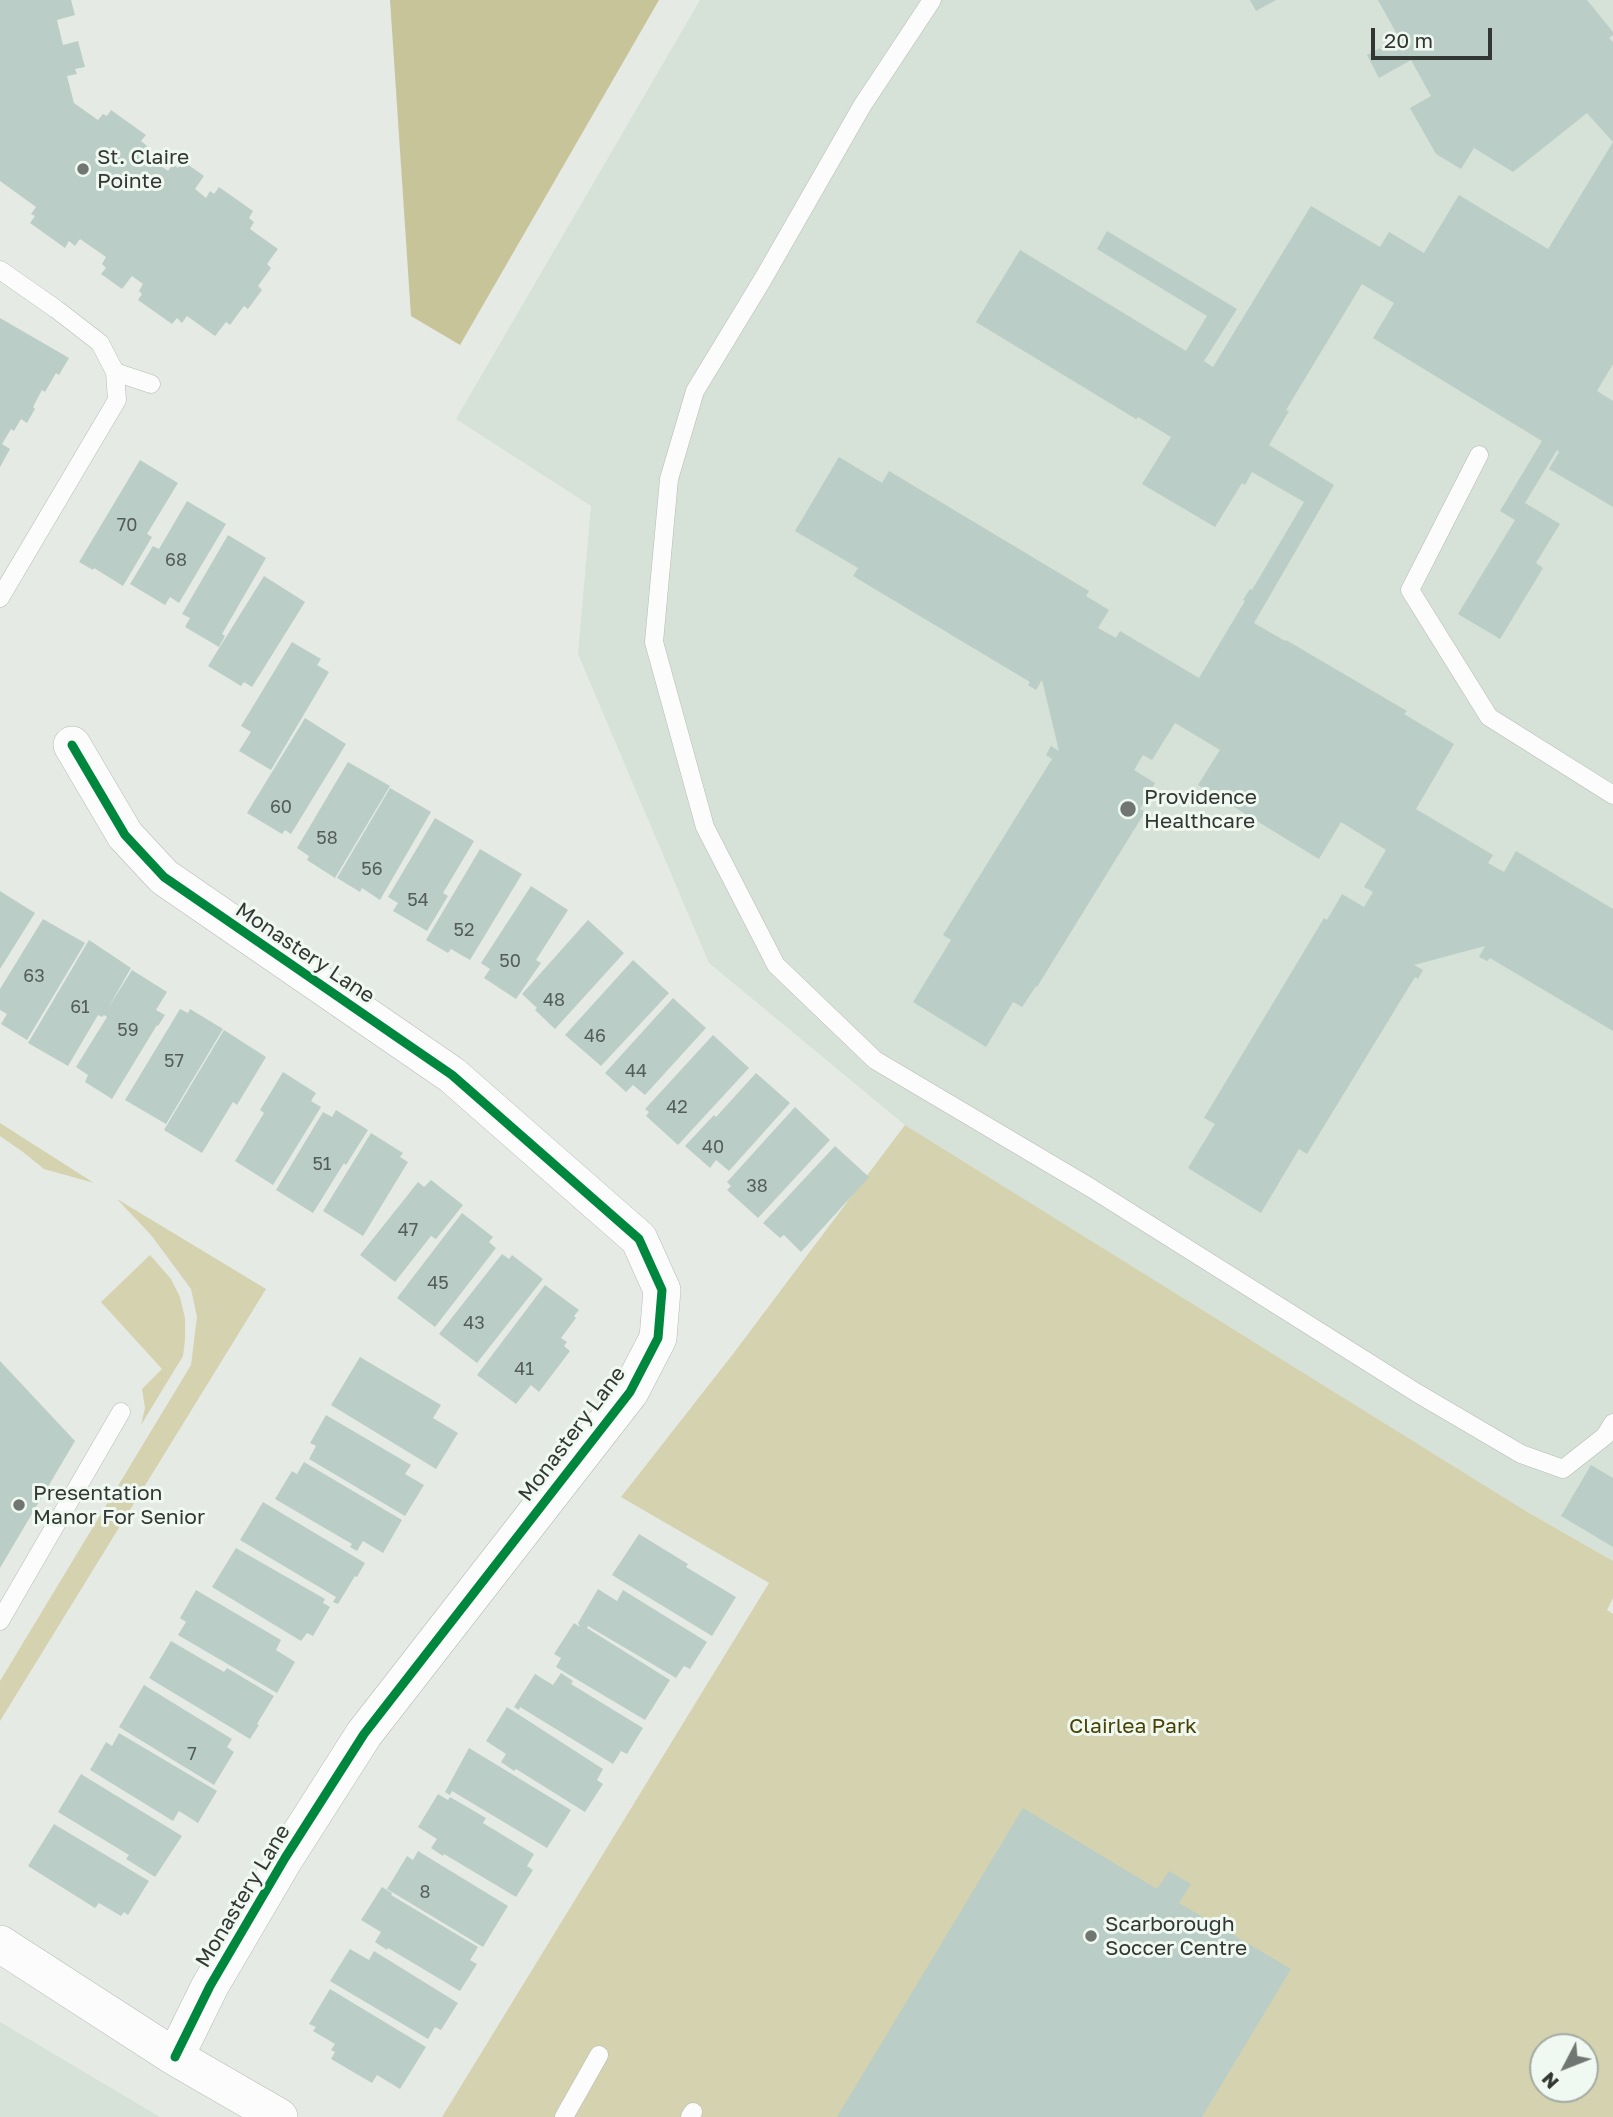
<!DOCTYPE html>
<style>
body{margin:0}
#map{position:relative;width:1613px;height:2117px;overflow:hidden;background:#e5eae5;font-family:"Golos Text",sans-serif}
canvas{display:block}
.north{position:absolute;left:1529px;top:2033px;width:70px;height:70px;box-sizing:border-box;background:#f0f9f1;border:2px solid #a4aba5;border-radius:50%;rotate:228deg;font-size:19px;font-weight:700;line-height:28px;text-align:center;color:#333734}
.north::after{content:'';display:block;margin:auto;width:24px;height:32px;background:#717672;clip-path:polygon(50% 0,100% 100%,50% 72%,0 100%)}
.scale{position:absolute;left:1371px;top:28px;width:121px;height:32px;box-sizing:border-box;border:4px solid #333734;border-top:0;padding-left:9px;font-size:21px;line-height:24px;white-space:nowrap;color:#333734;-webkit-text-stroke:5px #f0f9f1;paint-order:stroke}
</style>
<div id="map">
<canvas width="1613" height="2117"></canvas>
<div class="north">N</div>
<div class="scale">20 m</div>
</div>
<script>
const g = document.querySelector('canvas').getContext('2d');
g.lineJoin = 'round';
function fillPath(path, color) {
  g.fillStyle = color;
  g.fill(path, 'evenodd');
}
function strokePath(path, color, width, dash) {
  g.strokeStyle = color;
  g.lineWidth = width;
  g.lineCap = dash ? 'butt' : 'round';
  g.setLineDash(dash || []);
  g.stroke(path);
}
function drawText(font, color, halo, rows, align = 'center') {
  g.font = font + ' "Golos Text",sans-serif';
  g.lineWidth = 6;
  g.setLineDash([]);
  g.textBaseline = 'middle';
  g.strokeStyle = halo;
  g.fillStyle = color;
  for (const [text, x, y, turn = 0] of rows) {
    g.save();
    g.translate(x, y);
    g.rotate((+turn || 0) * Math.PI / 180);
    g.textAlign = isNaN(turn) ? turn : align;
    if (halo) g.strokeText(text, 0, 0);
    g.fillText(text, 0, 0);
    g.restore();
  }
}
const built = new Path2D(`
 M700 0H1613V1561L1524 1510 905 1125 709 963 578 654 591 506 456 419Z
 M0 2022 160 2117H0Z`);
const green = new Path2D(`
 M0 1123 94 1183 44 1169 23 1152 0 1136Z
 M905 1125 1524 1510 1613 1561V1598L1607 1610 1613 1614V2117H442L769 1583 621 1497 733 1354ZM1543 2047H1585V2089H1543Z
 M117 1199 266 1289 0 1721V1681L191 1365 197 1317 191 1289 151 1235Z
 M150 1255 171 1279 180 1297 185 1318V1340L183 1356 141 1425 145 1408 142 1389 162 1369 101 1302Z`);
const forest = new Path2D(`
 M390 0H659L460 345 411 316Z`);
const building = new Path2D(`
 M0 0H71L75 15 57 20 63 45 78 41 85 67 75 69 77 74 67 76 74 103 98 120 103 114 107 116 111 110 146 135 141 141 147 146 142 152 168 171 173 164 178 168 183 161 204 176 195 189 206 198 210 191 214 194 219 187 253 211 249 218 254 222 250 229 278 249 267 264 271 268 258 286 262 290 248 309 244 306 230 325 226 322 215 336 187 316 182 323 177 318 172 324 138 300 142 294 139 291 143 284 132 276 122 289 101 274 106 268 102 264 106 257 80 239 75 246 69 241 65 248 30 223 35 216 31 214 36 207 0 181Z
 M1250 0H1276L1256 11Z
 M1378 0H1587L1613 32V35L1609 38 1613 42V364L1597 391 1613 401V507L1549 469 1559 452 1557 450 1525 503 1560 524 1536 563 1543 568 1500 639 1458 614 1515 520 1500 511 1542 441 1373 338 1394 303 1362 284 1286 410 1289 411 1269 445 1334 485 1254 623 1285 641 1286 640 1407 711 1404 714 1454 744 1416 809 1493 855 1488 863 1504 872 1516 851 1613 909V1031L1490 958 1487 961 1479 957 1485 946 1414 965 1423 970 1418 979 1415 977 1307 1154 1299 1149 1261 1213 1188 1168 1215 1124 1204 1118 1324 918 1327 920 1342 894 1364 907 1373 892 1364 887 1386 850 1341 822 1319 859 1198 785 1220 750 1175 723 1152 760 1143 755 1134 770 1155 783 1140 809 1145 812 1037 987 1036 986 1022 1007 1013 1002 986 1047 913 1002 951 940 943 935 1052 759 1046 755 1051 746 1059 751 1042 680 1036 690 1028 685 1030 682 853 576 858 568 795 531 839 457 882 483 889 471 1089 591 1086 596 1109 610 1098 628 1116 638 1120 631 1199 678 1245 601 1243 600 1250 589 1252 590 1304 502 1252 472 1245 485 1242 483 1215 527 1142 484 1171 437 1138 417 1136 419 976 322 1020 250 1186 351 1207 316 1097 249 1107 231 1237 309 1204 361 1213 367 1311 206 1380 247 1389 232 1424 253 1459 195 1548 249 1613 142 1587 113 1513 172 1474 148 1461 169 1436 154 1410 108 1431 96 1411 60 1379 78 1367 55 1399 38Z
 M0 318 69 358 59 375 56 373 45 392 42 390 33 407 35 409 27 423 21 419 14 431 11 429 2 444 10 449 0 467Z
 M140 460 178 483 147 534 152 537 123 586 94 568 93 570 79 562Z
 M187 501 226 524 179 603 170 597 165 605 130 584 153 546 159 549Z
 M228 535 266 558 222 634 225 636 219 647 185 627 190 618 182 614Z
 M264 576 305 602 252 687 244 682 241 686 208 666Z
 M292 642 321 659 317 665 329 672 271 770 239 751 251 732 241 726Z
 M305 718 346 744 291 834 285 830 282 834 247 813Z
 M348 762 390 786 335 878 307 860 309 856 297 848Z
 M390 788 431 812 380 900 362 888 360 892 337 878Z
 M435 818 474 841 443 893 448 896 427 931 393 911 398 903 388 897Z
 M480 849 522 874 470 960 451 949 448 953 426 940Z
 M531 886 568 910 536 960 541 963 516 999 484 978 490 969 481 963Z
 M0 891 35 913 0 969Z
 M43 919 85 943 27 1040 1 1024 7 1014 0 1010V989Z
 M588 920 624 953 555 1029 535 1010 537 1008 522 994Z
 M89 940 131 968 108 1008 132 970 167 992 156 1010 165 1015 158 1026 157 1025 112 1099 85 1082 88 1075 76 1067 107 1017 104 1015 102 1017 98 1015 68 1066 28 1043Z
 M633 960 669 993 601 1066 565 1035Z
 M673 998 706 1028 645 1095 633 1085 626 1092 605 1073Z
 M180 1009 188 1013 190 1009 223 1029 166 1124 125 1100Z
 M224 1030 266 1057 237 1105 233 1102 202 1153 164 1130Z
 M713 1035 749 1068 678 1145 646 1116 649 1112 645 1109Z
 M283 1072 316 1093 311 1101 321 1107 273 1185 235 1161 264 1113 260 1110Z
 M756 1073 790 1103 729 1171 716 1160 710 1168 685 1146 714 1115 716 1117Z
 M795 1107 830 1140 758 1218 727 1190 731 1186 727 1182Z
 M336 1110 368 1130 346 1165 344 1163 313 1213 276 1190 323 1112 332 1117Z
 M371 1133 403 1153 400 1157 408 1162 363 1236 323 1211Z
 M835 1146 869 1177 801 1252 784 1235 780 1238 763 1223Z
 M431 1180 463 1205 436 1239 431 1236 395 1282 360 1255 418 1182 424 1187Z
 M462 1213 493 1237 489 1242 496 1248 435 1327 397 1298Z
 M502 1254 509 1259 512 1255 543 1279 477 1363 439 1334Z
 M545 1285 579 1310 574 1316 576 1318 561 1338 567 1342 564 1346 570 1351 539 1392 531 1385 516 1404 477 1375Z
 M360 1357 441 1405 433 1418 458 1433 436 1469 331 1405Z
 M0 1361 75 1441 0 1568Z
 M326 1415 411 1465 405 1474 424 1485 405 1516 309 1459 316 1446 310 1443Z
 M304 1462 402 1520 383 1553 363 1541 357 1551 350 1547 352 1544 275 1499 292 1471 297 1474Z
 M1591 1465 1613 1478V1547L1561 1516Z
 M263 1502 365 1563 357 1577 355 1576 338 1604 333 1602 336 1597 240 1540Z
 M639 1534 688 1564 686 1567 736 1597 712 1636 612 1575Z
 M236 1548 325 1599 323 1603 330 1607 313 1636 307 1633 301 1641 212 1587Z
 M598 1589 617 1601 623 1590 707 1642 690 1669 684 1666 676 1678 588 1626 587 1628 670 1680 645 1720 556 1667 561 1658 554 1654 574 1623 580 1627 578 1623Z
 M196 1590 281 1640 276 1650 295 1662 277 1693 178 1635 186 1622 180 1618Z
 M171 1641 224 1672 227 1668 274 1696 257 1724 259 1725 250 1739 149 1678Z
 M561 1673 573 1681 571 1684 643 1728 627 1754 621 1751 613 1764 520 1707 519 1710 514 1707 535 1674 553 1685Z
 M144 1685 232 1739 227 1747 234 1752 214 1785 119 1727Z
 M507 1707 603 1769 597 1780 603 1784 585 1812 516 1769 514 1771 501 1762 506 1754 486 1741Z
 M119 1733 217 1791 198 1823 179 1811 173 1821 90 1770 106 1742 112 1746Z
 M469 1748 571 1810 547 1848 452 1791 450 1795 445 1792Z
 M81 1774 182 1836 155 1877 126 1859 129 1855 58 1812Z
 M438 1794 448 1800 450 1797 486 1818 483 1823 534 1854 527 1866 533 1870 516 1897 444 1854 443 1856 431 1848 437 1839 418 1827Z
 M1023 1808 1157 1889 1169 1871 1191 1884 1179 1903 1291 1969 1202 2117H837Z
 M54 1824 149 1881 128 1915 124 1912 121 1916 99 1903 95 1908 28 1866Z
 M418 1851 508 1906 483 1947 387 1889 407 1856 413 1860Z
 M382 1887 392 1893 391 1895 478 1947 470 1960 477 1964 460 1991 388 1948 387 1950 375 1942 381 1932 361 1920Z
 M350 1949 369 1960 374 1951 458 2003 441 2030 435 2027 428 2039 330 1981Z
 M330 1989 426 2047 400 2089 377 2075 372 2083 331 2059 335 2052 331 2050 335 2044 313 2031 316 2027 309 2024Z`);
const lane = new Path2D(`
 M932 0 862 106 763 279 695 391 669 479 654 642 705 827 776 965 875 1060 1091 1188 1417 1393 1521 1454 1563 1469 1605 1436 1613 1423
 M0 270 56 309 100 343 115 372 117 400 0 598
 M115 372 151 384
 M1479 455 1410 590 1489 717 1613 795
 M0 1621 121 1412
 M564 2117 599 2055
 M690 2117 693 2112`);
const street = new Path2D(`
 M72 745 125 835 164 877 452 1075 639 1239 662 1290 658 1338 630 1392 364 1734 285 1858 210 1986 175 2057
 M0 1944 175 2057 279 2117`);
const cycleway = new Path2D(`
 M72 745 125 835 164 877 452 1075 639 1239 662 1290 658 1338 630 1392 364 1734 285 1858 210 1986 175 2057`);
const markers = [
 [83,169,7,"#717672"],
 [1128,809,9,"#717672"],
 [19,1505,7,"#717672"],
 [1091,1936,7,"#717672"]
];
const numberNames = [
 ["70",127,525],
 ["68",176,560],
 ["60",281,807],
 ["58",327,838],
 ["56",372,869],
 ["54",418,900],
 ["52",464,930],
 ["50",510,961],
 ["63",34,976],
 ["48",554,1000],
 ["61",80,1007],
 ["59",128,1030],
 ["46",595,1036],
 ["57",174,1061],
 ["44",636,1071],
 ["42",677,1107],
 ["40",713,1147],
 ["51",322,1164],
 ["38",757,1186],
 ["47",408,1230],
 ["45",438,1283],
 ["43",474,1323],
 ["41",524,1369],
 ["7",192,1754],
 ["8",425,1892]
];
const poiNames = [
 ["St. Claire",97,157],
 ["Pointe",97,181],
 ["Providence",1144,797],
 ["Healthcare",1144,821],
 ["Presentation",33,1493],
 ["Manor For Senior",33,1517],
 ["Scarborough",1105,1924],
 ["Soccer Centre",1105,1948]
];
const streetNames = [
 ["Monastery Lane",305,953,34],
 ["Monastery Lane",572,1434,-53],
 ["Monastery Lane",243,1896,-59]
];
const parkNames = [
 ["Clairlea Park",1133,1726]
];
fillPath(built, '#d6e1d7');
fillPath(green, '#d4d2af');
fillPath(forest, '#c8c499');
fillPath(building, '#bacec7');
strokePath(lane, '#b7bbb7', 19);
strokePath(street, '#b7bbb7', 38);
strokePath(lane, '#fbfcfb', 18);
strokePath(street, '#fbfcfb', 37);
strokePath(cycleway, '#00873e', 9);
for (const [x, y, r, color] of markers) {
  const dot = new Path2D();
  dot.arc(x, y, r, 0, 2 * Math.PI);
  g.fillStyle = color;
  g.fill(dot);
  strokePath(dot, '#f0f9f1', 2.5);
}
drawText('18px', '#555d59', null, numberNames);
drawText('21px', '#333734', '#f0f9f1', poiNames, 'left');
drawText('21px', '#333734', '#f0f9f1', streetNames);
drawText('21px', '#494101', '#f0f9f1', parkNames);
</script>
